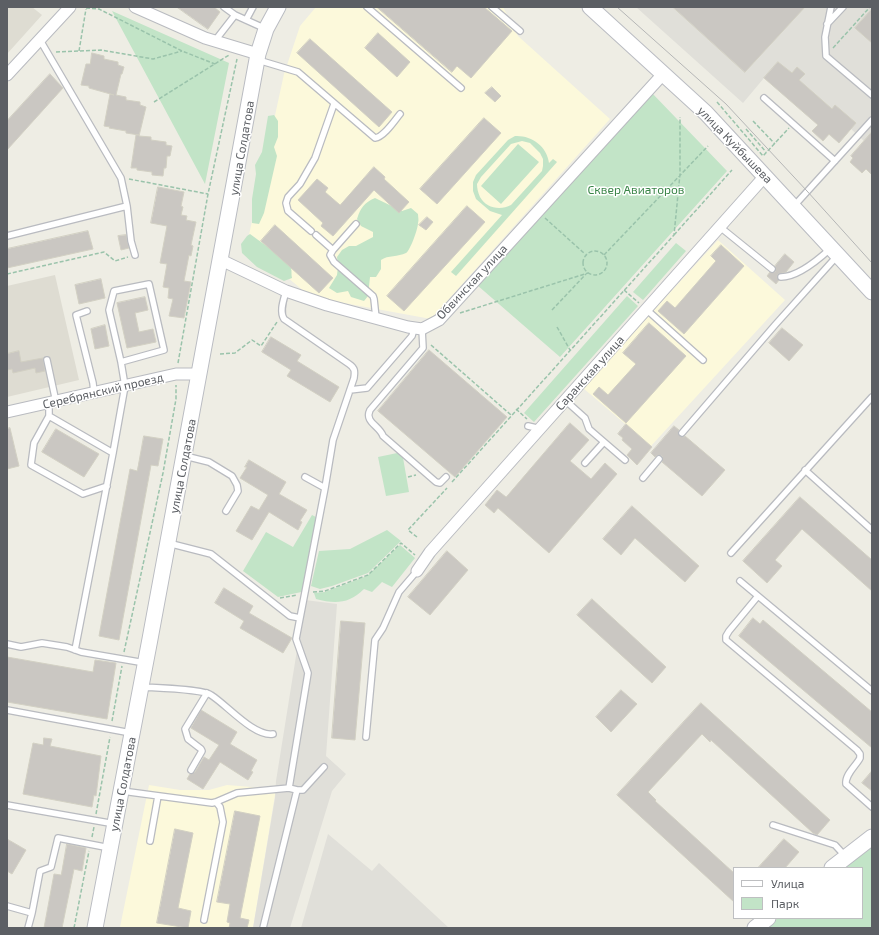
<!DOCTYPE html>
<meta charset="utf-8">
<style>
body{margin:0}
#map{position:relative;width:879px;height:935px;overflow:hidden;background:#eeede4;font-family:"Exo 2",sans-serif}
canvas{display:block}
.frame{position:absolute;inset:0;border:8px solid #5c5f64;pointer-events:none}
.legend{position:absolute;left:733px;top:867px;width:130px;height:52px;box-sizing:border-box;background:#fff;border:1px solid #bebfc1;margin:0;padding:5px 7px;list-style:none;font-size:12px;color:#5c5f64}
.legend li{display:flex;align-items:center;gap:8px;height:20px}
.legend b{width:20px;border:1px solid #bebfc1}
</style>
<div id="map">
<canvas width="879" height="935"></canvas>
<div class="frame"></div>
<ul class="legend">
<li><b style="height:5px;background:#fff"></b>Улица</li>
<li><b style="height:11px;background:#c2e4c7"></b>Парк</li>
</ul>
</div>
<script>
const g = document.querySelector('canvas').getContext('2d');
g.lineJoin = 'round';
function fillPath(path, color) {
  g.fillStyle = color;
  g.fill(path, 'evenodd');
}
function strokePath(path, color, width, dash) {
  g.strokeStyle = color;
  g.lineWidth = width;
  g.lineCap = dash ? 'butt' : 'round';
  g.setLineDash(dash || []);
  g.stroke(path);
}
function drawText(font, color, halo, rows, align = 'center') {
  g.font = font + ' "Exo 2",sans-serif';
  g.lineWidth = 3;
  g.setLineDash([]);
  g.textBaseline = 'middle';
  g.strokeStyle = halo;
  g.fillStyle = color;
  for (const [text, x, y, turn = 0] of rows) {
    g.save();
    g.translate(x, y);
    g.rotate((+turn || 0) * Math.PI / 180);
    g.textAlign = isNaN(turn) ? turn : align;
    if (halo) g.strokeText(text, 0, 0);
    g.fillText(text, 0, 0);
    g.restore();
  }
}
const commercial = new Path2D(`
 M316 7H503L518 36 610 119 431 319 311 297 247 244 284 74 300 26Z
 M718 240 785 300 651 446 583 388Z
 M149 785 180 790H209L227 785 276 789 253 928H127L120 927Z`);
const industrial = new Path2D(`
 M636 7H872V175L866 169 862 173 850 162 853 158 851 156 864 141 851 129 839 143 829 135 823 141 812 131 818 125 764 78 743 103Z
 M305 600 337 604 326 756 346 774 332 791 290 928H253L275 798 276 781Z
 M328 834 372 871 379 863 449 928H301Z`);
const education = new Path2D(`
 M7 7H32L42 15 7 54Z
 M55 275 79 380 7 397V286Z`);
const green = new Path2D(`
 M112 11 229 63 205 184Z
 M651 92 727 171 560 357 477 285Z
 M274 115 278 121V137L274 147 277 156 264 213 259 224 252 223V199L256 174 255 165 262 152 268 116Z
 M515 136C531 135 547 146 549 163L553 159 557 162 456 276 451 272 502 215 490 211 476 199 473 191V182L476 175 508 140ZM522 141 530 143 540 153 543 159V166L542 171 511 205C500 211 486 208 480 197 478 193 477 188 477 184L481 177 511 144Z
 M518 144 539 162 501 204 481 186Z
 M375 198 402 211 411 208 418 214C418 217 419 220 418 223 418 229 410 251 406 253 398 257 388 255 381 260V269L376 277H370L368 296 364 301 351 297 348 291 337 293 329 288 337 275 338 267 337 257 342 250 349 246H356L373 237V232L361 226 357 219C361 207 364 203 375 198Z
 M250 234C260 242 287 258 291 268 292 271 291 275 292 278L284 281 257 267 242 253 241 244 247 236Z
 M676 243 686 251 643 300 633 292Z
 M627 296 638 306 534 422 524 413Z
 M402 452 409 492 386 496 378 457Z
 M312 515 320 519 306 591 278 597 243 571 266 532 293 547Z
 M387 530 401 541 368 573 332 586 320 589 311 586 319 551 350 549Z
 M400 545 415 558 392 587 382 582 372 592 364 589C349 604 335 604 316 599L314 593 325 592 367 576Z
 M872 844V928H765L778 918H862V868H841Z`);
const building = new Path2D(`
 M177 7H214L220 12 208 29Z
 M377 7H484L512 31 471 78 457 66 452 72Z
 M673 7H805L745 72Z
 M872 9V43L855 28Z
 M378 33 410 62 397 77 365 48Z
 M310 39 392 112 379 127 297 53Z
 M92 53 104 56V59L118 62V65L124 67 122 74H121L116 95 126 97V100L140 102V105L146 107 139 136 151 137V140L166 142V145L172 146 170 156H167L166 168H164L163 176 152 175V172L137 170V168H131L136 135H139L126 133V131L109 128 110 127 104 126 110 94 114 95 89 88V86L81 85 86 64H90Z
 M778 62 792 73 797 67 805 74 799 80 832 109 835 105 856 123 839 143 829 134 823 141 812 131 818 125 764 78Z
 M50 74 63 88 7 150V121Z
 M492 87 501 96 495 102 485 93Z
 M484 118 501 133 437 204 420 189Z
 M872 132V175L866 169 862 173 850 162 853 158 851 156Z
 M374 167 385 177 384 179 409 202 399 213 374 190 333 236 321 226 323 223 298 200 317 179 328 188 325 192 340 205Z
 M158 187 184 192 181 206 183 207 181 215 187 216 186 220 196 222 191 245 193 246 191 256 189 255 184 281 191 282 184 318 169 316 173 299 168 298 169 288 163 287 167 264 160 263 167 226 151 223Z
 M467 206 485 222 404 311 387 296Z
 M427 217 433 222 426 230 419 225Z
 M275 225 333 278 319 293 261 241Z
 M88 231 93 249 7 268V249Z
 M126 235 129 248 121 250 118 236Z
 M721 245 744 266 684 334 658 311 667 301 675 308 716 261 711 256Z
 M785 254 794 262 786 272 778 274 777 277 779 280 776 284 767 276 770 272H775L776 269 775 266Z
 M101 279 105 298 79 304 75 285Z
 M145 297 148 310 135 313 139 332 153 329 156 342 127 348 117 303Z
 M649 323 686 356 626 423 593 394 599 387 608 395 636 364 623 353Z
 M105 325 109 346 95 349 91 329Z
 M782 328 803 345 789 361 769 343Z
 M271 337 301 355 297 361 339 387 330 402 287 376 291 370 262 352Z
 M429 350 507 417 455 477 378 411Z
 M19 351 21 362 43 358 45 371 36 373 35 368 13 373 12 369 7 370V354Z
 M570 423 589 440 570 461 591 479 605 463 617 474 549 553 498 508 494 513 485 505 497 490 506 497Z
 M626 424 652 447 637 465 627 455 632 449 622 440 623 438 618 434Z
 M674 426 679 430 678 434 680 436 683 437 685 436 725 470 702 496 662 462 663 459 662 456 658 455 655 457 651 453Z
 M10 428 19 466 7 469V429Z
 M56 429 99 454 84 477 42 452Z
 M144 436 163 439 158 466 151 465 119 640 99 636 130 469 137 471Z
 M249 460 286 482 279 494 307 510 300 521 302 522 298 530 269 512 252 540 236 531 251 506 259 510 268 495 240 478 247 467H245Z
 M800 497 872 560V591L802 529 775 560 782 566 767 583 743 561Z
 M632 506 699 566 685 582 635 538 621 555 603 539Z
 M447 551 468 570 430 615 408 597Z
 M224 588 253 606 249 613 292 638 283 653 240 628 244 621 215 603Z
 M592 599 666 667 652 683 577 615Z
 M753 618 760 624 763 620 872 712V748L739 636Z
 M341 621 365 623 355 740 332 738Z
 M7 657 93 672 95 660 116 663 107 719 7 702Z
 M621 690 637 704 611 732 596 717Z
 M701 703 830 820 817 835 813 833 711 740 710 742 702 734 648 792 656 800 655 801 734 873V902L617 795Z
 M201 710 237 732 230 744 257 760 251 771 253 772 248 780 220 762 203 789 187 779 190 774 195 772 204 757 209 760 219 745 191 728Z
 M44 738 52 739 50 746 101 756 96 796 94 795 92 807 23 794 33 743 43 745Z
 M872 771V791L862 783Z
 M235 811 260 816 240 918 249 920 247 928H229L230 923 227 922 230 904 217 902Z
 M175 829 193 833 178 908 191 911 188 928 157 923Z
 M7 839 26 850 12 874 7 871Z
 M784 839 799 852 785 868H758Z
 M67 844 86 848 82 871 74 869 62 928H44L54 874 61 875Z`);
const path = new Path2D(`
 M86 8 99 9 182 51 215 64
 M833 48 870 7
 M79 51 86 9
 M56 52 101 50 153 59 182 51
 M154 102 229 55
 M717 102 763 156 789 128
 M753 121 775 144
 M746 129 766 152
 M129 179 208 194
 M545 218 585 254
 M674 235 732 170
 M583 263a12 12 0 1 1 24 0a12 12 0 1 1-24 0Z
 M604 255 708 146
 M7 274 104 252 115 261 128 257
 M624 290 639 303
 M552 310 586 274
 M460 313 588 273
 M557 327 570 350
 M431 345 511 415
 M220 354 235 353 252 340 261 346 277 322
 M178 363 208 194 237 59
 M516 409 527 419
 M408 477 416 475
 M452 482 674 235 680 174V117
 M417 537 408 530 447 488
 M313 592 325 591 368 575 401 543 415 555
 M280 598 297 595
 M124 652 163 473 176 399V385
 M112 721 122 666
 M96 814 110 737
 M92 837 94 827
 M74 928 89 851`);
const lane = new Path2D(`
 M224 7 235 15
 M367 7 461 88
 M492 7 520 31
 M831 7 825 37 826 56 872 95
 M246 20 253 7
 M827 24 843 7
 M40 40 121 178 127 206 131 241 135 255
 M214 42 235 15 266 29
 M258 60 298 72 375 138C384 137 395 120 400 114
 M764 98 835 161
 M794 206 872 120
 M356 224 333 250 330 255 334 262 373 296 374 299 376 318
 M720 227 772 269
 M311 231 288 211 286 203 288 197 300 184 315 158 334 104
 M316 235 333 250
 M7 236 127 206
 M781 277C797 277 819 259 830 249
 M286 291C284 299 279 311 284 319L349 364C355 368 355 371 354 378L333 440 325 488
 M647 310 703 360
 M87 311 76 315 93 383 94 393
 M422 329 423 348 370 410C364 422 380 426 383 436L436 482 440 483 446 477
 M47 360 56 402
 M350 390 367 388 412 336 414 329
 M566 401 585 418 589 429 625 460
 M49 403V416L113 453
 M49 416 34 443 31 465 83 494 107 486
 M528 426 541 429
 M682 433 775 325 838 255
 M185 456 209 462 232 476 237 485 238 491 226 511
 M585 463 604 442
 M805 470 872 530
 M643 478 659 459
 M168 543 211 554 290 616 300 618
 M731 553 872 397
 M740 581 872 691
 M758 596 729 631 726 636V640L857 750 860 754V758C856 766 845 774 846 784L872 807
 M7 644 21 647 42 643 67 647 81 652 145 663
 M75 650 113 453 125 386 121 362 164 350 149 284 114 291 109 310 121 362
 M141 687C155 688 202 689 211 695 227 705 254 737 273 734
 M7 710 131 733
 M366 737 375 640 383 628 399 592 417 571
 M191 770 202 751 201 749 188 739 185 729 207 693
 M297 790H303L324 767
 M122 791 212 803 216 802 220 807 223 822 204 920
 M216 802 237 793 289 788
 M7 805 115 824
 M773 825 835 845 846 857
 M150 841 158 796
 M7 906 32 913 28 928
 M32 913 40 871 51 867 58 838 110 848
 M263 928 297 790 289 788 308 673 296 639 325 488 305 477`);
const street = new Path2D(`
 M135 7 205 38 258 54
 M7 75 70 7
 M221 260 286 291 327 305 408 327 422 329 439 320 664 73
 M7 412 176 374H200
 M417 571 430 552 765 176`);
const secondary = new Path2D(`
 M590 7 706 113 872 292
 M832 868 872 837
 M95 928 150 639 258 54 266 29 278 7
 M755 928 768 918`);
const tram = new Path2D(`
 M617 7 726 104 807 191 872 263`);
const streetNames = [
 ["улица Куйбышева",735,145,46],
 ["улица Солдатова",242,148,-80],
 ["Обвинская улица",472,282,-47],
 ["Саранская улица",590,373,-48],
 ["Серебрянский проезд",103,391,-13],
 ["улица Солдатова",183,466,-79],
 ["улица Солдатова",123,784,-79]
];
const parkNames = [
 ["Сквер Авиаторов",636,190]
];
fillPath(commercial, '#fcf9db');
fillPath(industrial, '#e0dfd9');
fillPath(education, '#dedcd2');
fillPath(green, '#c2e4c7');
fillPath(building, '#cac7c2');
strokePath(building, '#d2d0c3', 1);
strokePath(lane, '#b9bbc0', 8);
strokePath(street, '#b9bbc0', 13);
strokePath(secondary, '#babcc2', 17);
strokePath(path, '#9ac3ab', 1.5, [4, 2]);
strokePath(lane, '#fff', 5.5);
strokePath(street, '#fff', 11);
strokePath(secondary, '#fff', 15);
strokePath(tram, '#b5b6b6', 1);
drawText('12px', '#5c5f64', '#fff', streetNames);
drawText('12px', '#3a8548', '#fff', parkNames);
</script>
